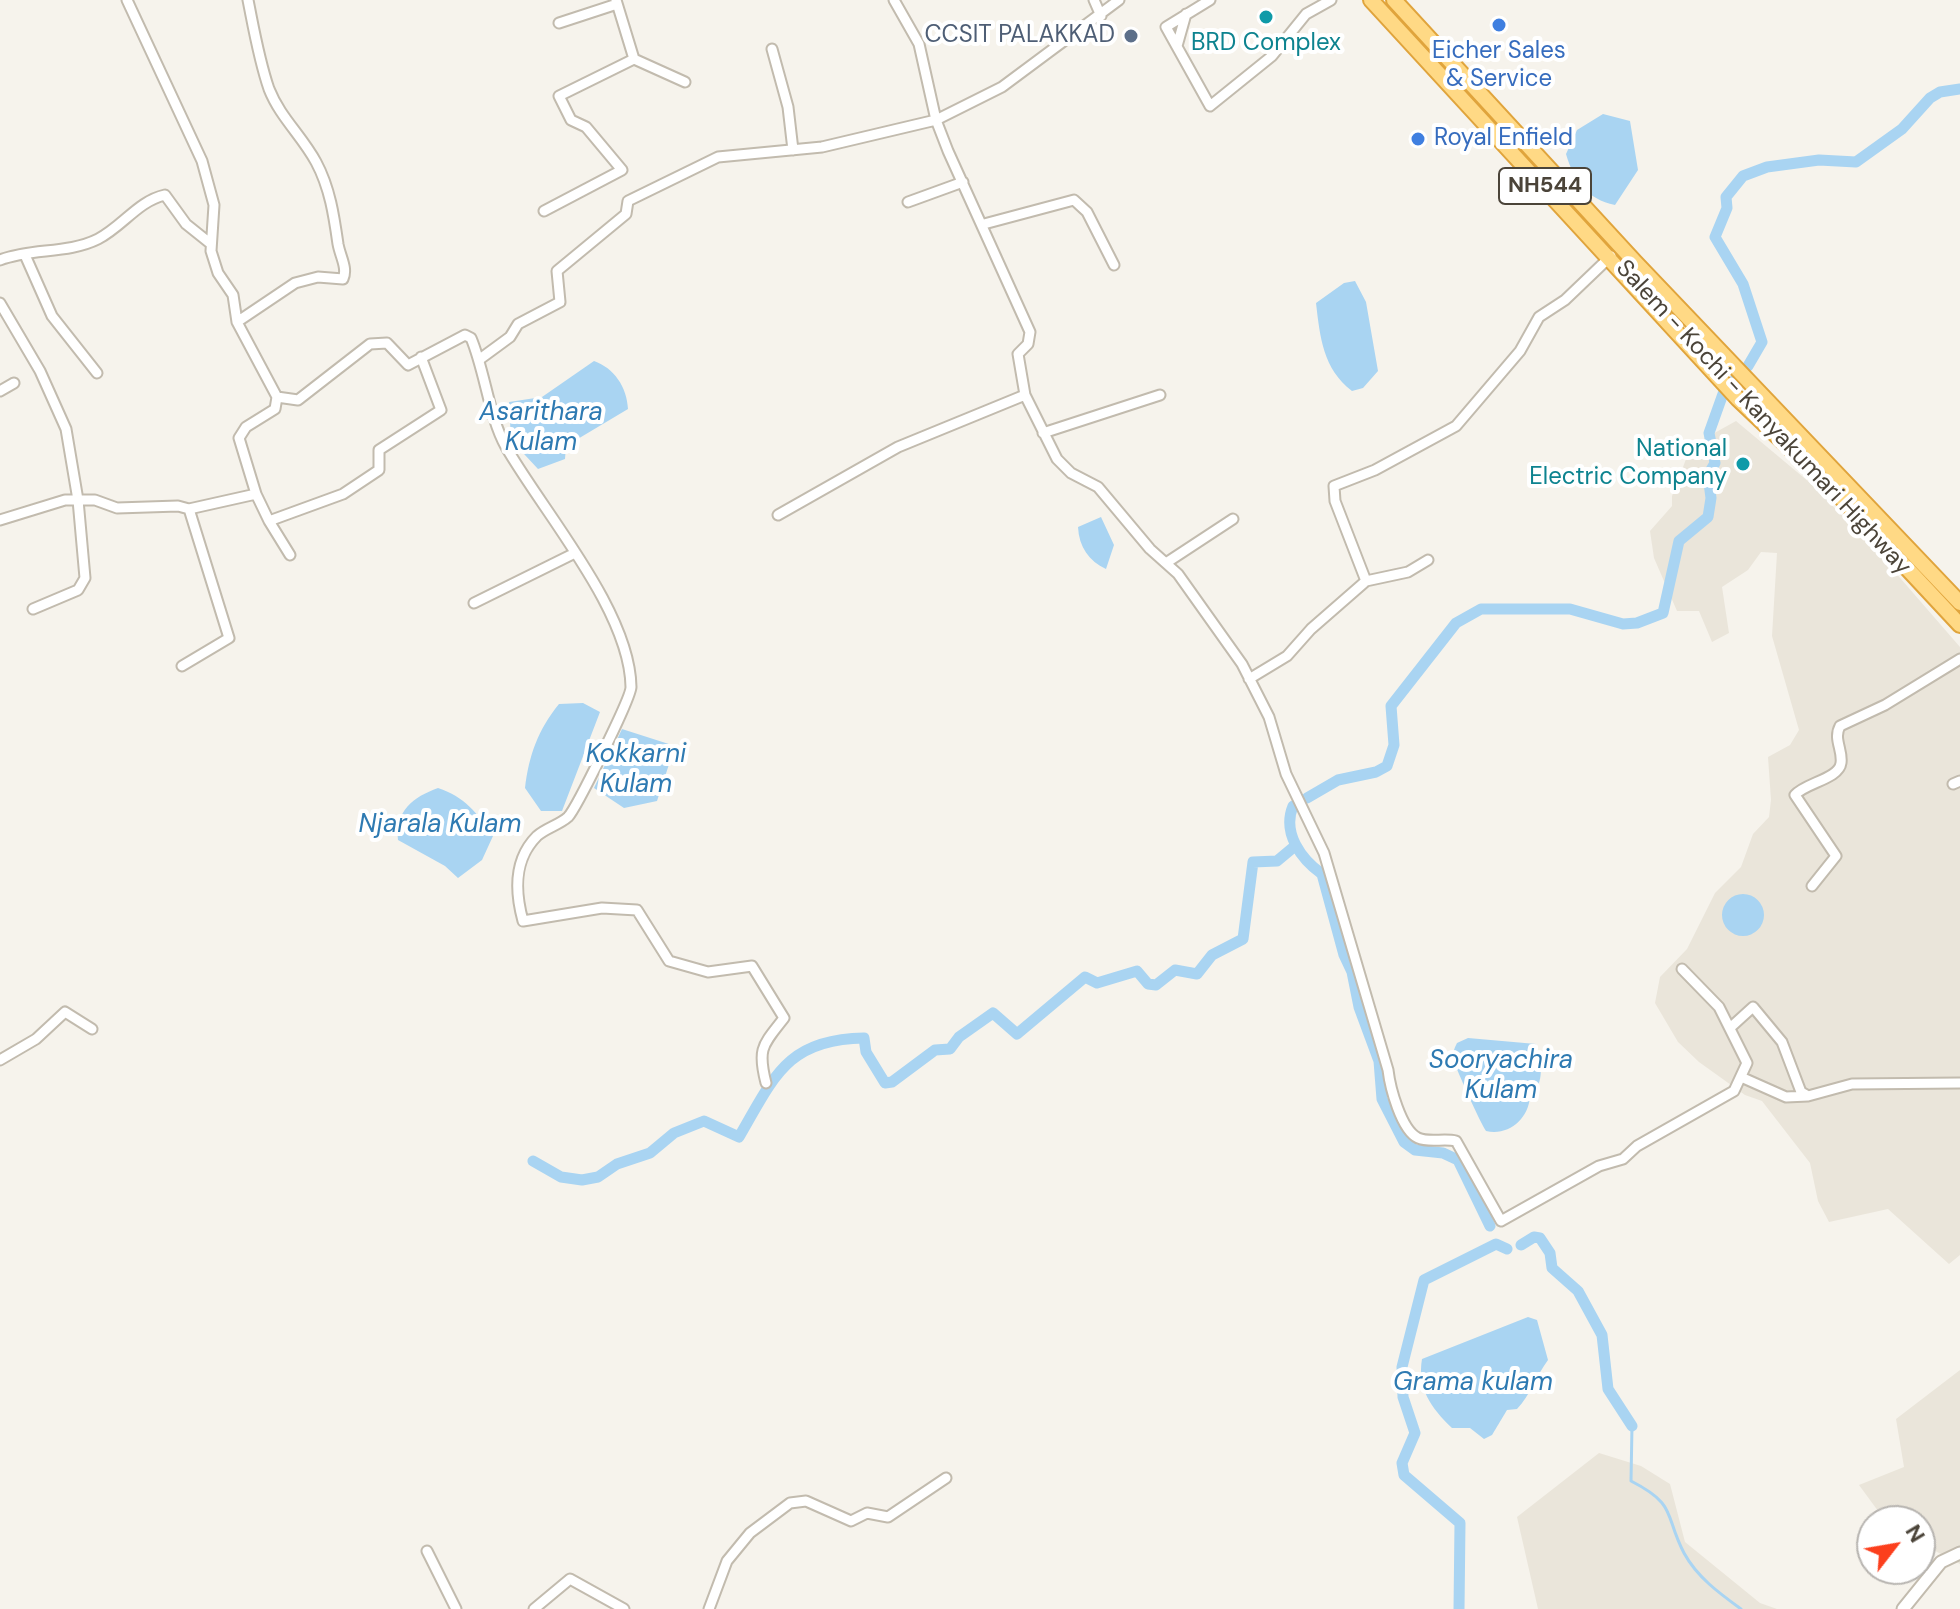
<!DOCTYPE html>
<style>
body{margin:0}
#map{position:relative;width:1960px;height:1609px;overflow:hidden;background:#f6f3ec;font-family:"DM Sans",sans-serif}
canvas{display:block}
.north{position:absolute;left:1856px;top:1505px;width:80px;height:80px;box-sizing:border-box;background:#fff;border:2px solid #b7b4b0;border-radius:50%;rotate:59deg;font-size:22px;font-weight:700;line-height:32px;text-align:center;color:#4b4439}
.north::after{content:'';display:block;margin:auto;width:28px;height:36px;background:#fc3f1d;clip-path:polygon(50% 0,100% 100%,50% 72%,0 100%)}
</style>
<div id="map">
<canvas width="1960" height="1609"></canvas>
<div class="north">N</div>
</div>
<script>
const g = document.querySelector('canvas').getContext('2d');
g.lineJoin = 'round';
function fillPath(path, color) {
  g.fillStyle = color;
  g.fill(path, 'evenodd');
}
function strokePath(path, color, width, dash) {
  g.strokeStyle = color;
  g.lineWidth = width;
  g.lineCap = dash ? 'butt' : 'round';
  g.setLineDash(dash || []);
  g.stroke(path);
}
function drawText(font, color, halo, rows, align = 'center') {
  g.font = font + ' "DM Sans",sans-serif';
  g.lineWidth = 8;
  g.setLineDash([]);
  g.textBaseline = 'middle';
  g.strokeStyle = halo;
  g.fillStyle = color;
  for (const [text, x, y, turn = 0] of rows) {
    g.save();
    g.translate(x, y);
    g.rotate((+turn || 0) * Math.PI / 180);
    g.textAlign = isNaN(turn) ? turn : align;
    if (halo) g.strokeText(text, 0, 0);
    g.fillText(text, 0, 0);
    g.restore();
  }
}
const residential = new Path2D(`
 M1736 421 1809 482 1875 549 1960 647V1255L1949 1264 1888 1209 1829 1222 1818 1201 1810 1163 1762 1101 1745 1095 1699 1062 1678 1042 1655 1003 1660 977 1687 949 1715 893 1741 867 1753 834 1769 817 1771 800 1768 757 1790 745 1799 730 1772 636 1777 553 1761 552 1748 570 1722 587 1729 633 1712 642 1699 611H1677L1654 558 1650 531 1672 506V496L1691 446Z
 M1960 1370V1564L1920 1543V1521H1890L1881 1515 1859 1485 1904 1467 1896 1419Z
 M1599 1453 1641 1466 1670 1484 1685 1542 1760 1603 1777 1609H1538L1517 1517Z`);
const water = new Path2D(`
 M1603 114 1630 121 1638 170 1615 205C1587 199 1574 181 1566 154L1577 130Z
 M1355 281 1366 302 1378 371 1363 388 1352 391C1323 369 1320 337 1316 303L1344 283Z
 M594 361C614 368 627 387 628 409L566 446 565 459 538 469 511 440 509 402 542 397Z
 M1101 517 1114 545 1106 569C1089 561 1079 547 1078 527Z
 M583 703 600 712 562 811H541L525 788C529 755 538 730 559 704Z
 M622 729 675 746 657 801 624 808 594 788Z
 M438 788C465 797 477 813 493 836L482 860 458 878 445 866 398 840C395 811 413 797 438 788Z
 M1722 915a21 21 0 1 1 42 0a21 21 0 1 1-42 0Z
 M1468 1038 1536 1044C1541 1063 1546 1081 1530 1097 1528 1119 1509 1136 1486 1131 1480 1122 1457 1071 1454 1061 1452 1054 1454 1049 1457 1043Z
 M1528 1317 1537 1320 1548 1360C1536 1376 1530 1396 1517 1409L1507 1410 1492 1435 1484 1439 1470 1428H1452C1431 1408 1417 1388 1422 1359Z`);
const stream = new Path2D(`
 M1632 1426 1631 1481C1678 1505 1664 1515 1684 1553 1697 1577 1719 1593 1741 1609`);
const canal = new Path2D(`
 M1307 798 1338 780 1376 772 1387 766 1394 745 1391 706 1456 623 1481 609H1570L1623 624 1637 623 1663 613 1679 541 1708 517 1711 498 1708 475 1715 463 1709 433 1724 391 1748 366 1762 342 1743 284 1715 237 1727 208 1726 197 1743 176 1767 167 1819 160 1856 162 1902 129 1930 98 1940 92 1960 89
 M1293 806C1282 833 1301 859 1322 874L1344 955 1352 972 1359 1007 1379 1061 1382 1099 1404 1142 1415 1150 1443 1153 1458 1160 1490 1226
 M533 1161 561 1177 582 1180 598 1177 617 1164 650 1153 674 1133 704 1121 739 1137C774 1077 787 1039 864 1038L866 1052 885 1083 892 1082 935 1050 950 1049 959 1037 993 1013 1017 1034 1085 977 1097 983 1137 971 1148 984 1156 985 1175 970 1197 974 1212 955 1243 939 1253 862 1277 861 1295 846
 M1521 1245 1534 1237 1540 1238 1550 1253 1552 1268 1578 1291 1602 1335 1608 1389 1632 1426
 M1459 1609 1460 1523 1404 1475 1402 1463 1415 1433 1403 1397 1402 1367 1424 1280 1496 1244 1507 1249`);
const minor = new Path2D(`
 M127 0 202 161 214 205 211 251 218 273 233 295 237 322 277 397 298 400 370 344 387 343 408 365 465 335 471 338C485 371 489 417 506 447 544 513 630 611 631 687 631 698 576 809 568 817 559 825 546 828 537 836 513 860 515 892 523 921L602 908 637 910 669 961 708 972 752 966 784 1018C763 1045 757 1048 766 1083
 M616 0 634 59 685 82
 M894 0 919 44 936 120 948 151 1030 332 1028 344 1018 354 1025 395 1057 459 1071 473 1098 487 1150 549 1178 574 1242 664 1269 717 1286 774 1324 853 1388 1070C1390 1087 1401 1130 1418 1138 1429 1143 1444 1138 1456 1141L1501 1221 1599 1166 1623 1159 1637 1146 1734 1091 1747 1063 1719 1007 1682 969
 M1094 0 1101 16
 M1210 0 1166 27 1210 106 1272 56 1306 14 1331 0
 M559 23 617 4
 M1177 46 1186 14
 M772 49 788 107 793 150
 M908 202 963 182
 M544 211 622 170 586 127 571 120 559 96 634 59
 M984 224 1074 200 1087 212 1114 265
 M25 255 52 316 97 373
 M0 260C31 248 68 254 98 239 123 226 138 201 165 195L186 224 211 244
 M0 303 40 371 66 429 78 500 85 578 78 590 33 609
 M237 322 295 283 318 277 343 279C348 268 340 256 338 244 334 216 330 188 316 162 302 136 280 117 269 89 259 60 254 30 248 0
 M480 359 510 337 518 324 560 302 557 271 626 214 628 201 718 157 822 147 936 120 1002 87 1119 0
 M0 391 14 383
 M1043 433 1160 395
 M256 494 239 438 246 427 275 409 277 397
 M778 515 898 447 1025 395
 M0 520 65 500H95L117 508 178 506 189 509
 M269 521 290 555
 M1428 560 1408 572 1366 581 1335 501 1334 486 1375 470 1456 426 1520 351 1539 317 1565 300 1611 256
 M1166 563 1233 519
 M474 603 575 553
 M182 666 229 638 189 509 256 494 269 521 343 494 379 470V450L441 410 421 357
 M1249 679 1287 656 1311 629 1366 581
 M1953 784 1960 781
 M1812 886 1836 856 1795 795C1805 783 1839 779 1841 763 1843 750 1833 739 1840 726L1885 705 1960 659
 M1731 1027 1753 1007 1782 1042 1801 1092 1808 1096 1852 1084 1960 1083
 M0 1060 36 1039 65 1012 92 1029
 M1741 1077 1786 1097 1808 1096
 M427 1551 456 1609
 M534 1609 570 1579 624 1609
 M709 1609 727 1561 750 1533 790 1503 806 1501 851 1521 867 1513 888 1517 946 1478`);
const tertiary = new Path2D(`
 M1903 1609 1941 1562 1960 1553`);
const trunk = new Path2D(`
 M1371 0 1738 399 1834 490 1960 625
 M1394 0 1635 262 1960 603`);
const markers = [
 [1266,17,8,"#0f9aa8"],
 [1499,25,8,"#3f7fe0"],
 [1131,36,8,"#5c6f8a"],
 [1418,139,8,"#3f7fe0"],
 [1743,464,8,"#0f9aa8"]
];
const shields = [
 [1545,186,92]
];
const shieldNames = [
 ["NH544",1545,186]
];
const serviceNames = [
 ["CCSIT PALAKKAD",1115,36]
];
const cultureNames = [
 ["BRD Complex",1266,44],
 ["National",1727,450,"right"],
 ["Electric Company",1727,478,"right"]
];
const shopNames = [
 ["Eicher Sales",1499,52],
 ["& Service",1499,80],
 ["Royal Enfield",1434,139,"left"]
];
const streetNames = [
 ["Salem - Kochi - Kanyakumari Highway",1763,418,47]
];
const waterNames = [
 ["Asarithara",541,413],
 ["Kulam",541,443],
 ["Kokkarni",636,755],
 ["Kulam",636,785],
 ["Njarala Kulam",440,825],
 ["Sooryachira",1501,1061],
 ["Kulam",1501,1091],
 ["Grama kulam",1473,1383]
];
fillPath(residential, '#eae5da');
fillPath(water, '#a9d4f2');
strokePath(stream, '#a9d4f2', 3);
strokePath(canal, '#a9d4f2', 11);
strokePath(minor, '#c2bbae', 13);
strokePath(tertiary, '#c2bbae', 15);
strokePath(trunk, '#e0a43c', 18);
strokePath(minor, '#fff', 9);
strokePath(tertiary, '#fff', 11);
strokePath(trunk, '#ffd985', 14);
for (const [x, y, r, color] of markers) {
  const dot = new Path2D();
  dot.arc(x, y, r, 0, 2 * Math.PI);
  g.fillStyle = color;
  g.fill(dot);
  strokePath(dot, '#fff', 3);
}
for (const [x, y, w] of shields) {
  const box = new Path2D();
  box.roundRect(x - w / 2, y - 18, w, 36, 6);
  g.fillStyle = '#fff';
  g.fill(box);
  strokePath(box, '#4b4439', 2);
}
drawText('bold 22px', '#4b4439', null, shieldNames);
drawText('24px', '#4e5e75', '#fff', serviceNames, 'right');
drawText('24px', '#0d838f', '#fff', cultureNames);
drawText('24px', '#366cbe', '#fff', shopNames);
drawText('24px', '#4b4439', '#fff', streetNames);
drawText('italic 26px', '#2e7ab2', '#fff', waterNames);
</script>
